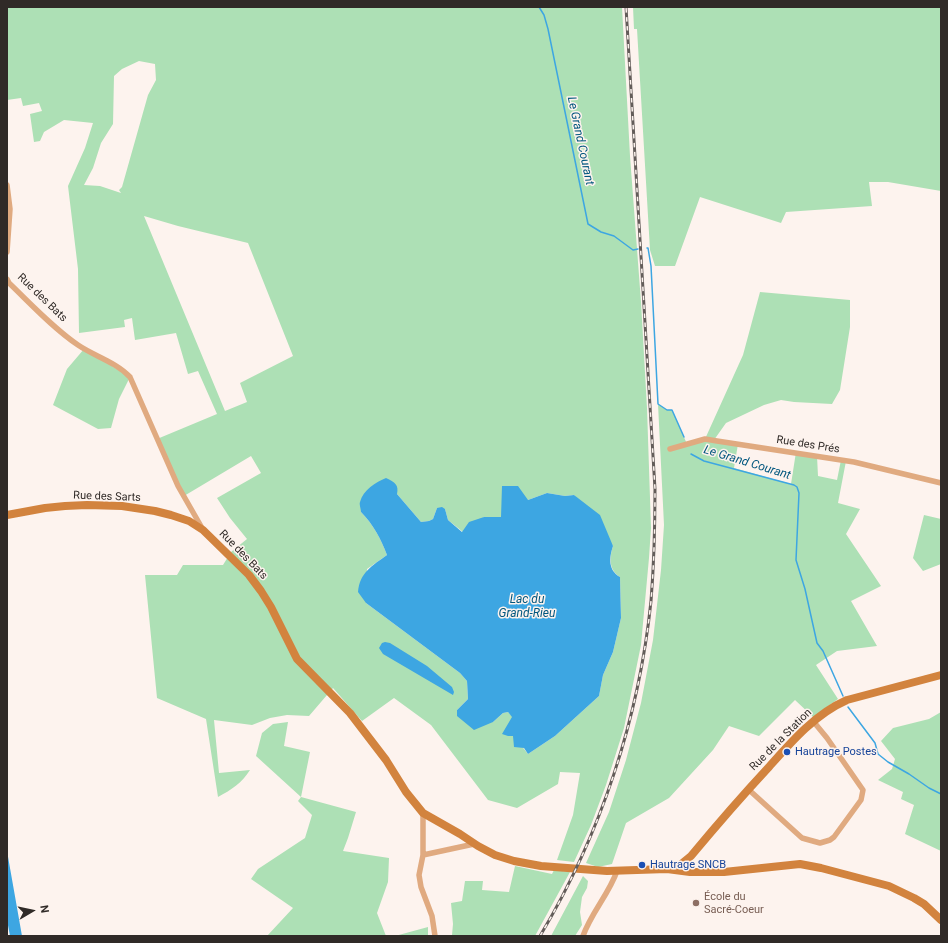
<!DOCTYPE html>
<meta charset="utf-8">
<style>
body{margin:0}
#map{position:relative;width:948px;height:943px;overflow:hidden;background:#fdf3ee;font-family:Roboto,sans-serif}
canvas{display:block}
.frame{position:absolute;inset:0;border:8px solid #302a27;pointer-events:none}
.north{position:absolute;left:12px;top:891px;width:40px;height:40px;-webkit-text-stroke:3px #fdf3ee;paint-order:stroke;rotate:81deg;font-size:11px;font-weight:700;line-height:16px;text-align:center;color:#302a27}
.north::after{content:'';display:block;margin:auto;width:14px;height:18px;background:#302a27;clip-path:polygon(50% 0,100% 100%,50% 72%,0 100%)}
</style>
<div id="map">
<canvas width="948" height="943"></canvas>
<div class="frame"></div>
<div class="north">N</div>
</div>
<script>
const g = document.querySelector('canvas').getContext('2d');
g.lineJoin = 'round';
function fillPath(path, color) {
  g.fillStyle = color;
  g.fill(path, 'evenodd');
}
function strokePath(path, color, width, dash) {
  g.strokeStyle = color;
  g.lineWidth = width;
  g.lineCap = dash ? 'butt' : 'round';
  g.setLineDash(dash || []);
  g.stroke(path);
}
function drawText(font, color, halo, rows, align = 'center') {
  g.font = font + ' Roboto,sans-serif';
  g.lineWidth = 3;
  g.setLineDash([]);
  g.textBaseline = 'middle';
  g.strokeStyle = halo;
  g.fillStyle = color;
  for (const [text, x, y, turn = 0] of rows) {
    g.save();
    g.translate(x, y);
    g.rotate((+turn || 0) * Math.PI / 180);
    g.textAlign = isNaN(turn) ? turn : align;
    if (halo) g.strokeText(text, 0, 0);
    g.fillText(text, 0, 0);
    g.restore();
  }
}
const green = new Path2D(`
 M7 7H622L630 156 641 302 647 408 651 528 649 558 641 645 624 728 606 785 591 825 574 862 557 860 573 815 580 773 560 772 558 784 517 808 488 800 431 725 394 698 362 721 333 688 309 716 287 715 270 718 252 725 214 720 219 773 250 770C242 783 231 790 218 797L206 719 157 698 145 575H177L183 565H223L231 552 247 539 230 518 217 498 261 473 251 456 184 496 157 439 217 414 198 371 188 374 176 333 135 340 132 318 124 320 125 327 79 333 78 269 68 186 85 148 93 123 64 120 44 132 40 141 34 142 30 114 42 111 39 103 23 106 21 98 7 100ZM139 61 155 64 156 80 148 95 122 187 119 190 121 193 100 186 84 185 93 168 101 143 113 124 114 76 122 69ZM144 216 178 226 248 243 293 356 240 383 247 402 225 411ZM547 493 565 496 574 495 613 546C609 558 609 570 620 577L621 618 613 652 603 675 599 696 555 736 528 754 513 735V717L508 712 503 713 493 722 457 710 468 699 467 681 460 673 366 603 367 569 387 555C381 539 373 524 361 512L397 494 421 522 429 521 433 519 437 508 445 509 448 520 463 532 484 517H501L528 500Z
 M633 7H941V191L888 182H869L872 206 786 212 781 223 700 197 675 266H655L650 250 637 29H634Z
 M760 292 850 300V327L840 390 832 404 794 402 781 400 764 405 726 423 714 440 738 444 734 468 791 484 796 452 817 456 818 476 837 480 841 460 846 461 838 503 860 509 846 534 881 586 851 601 877 646 837 651 816 665 838 699 813 717 795 700 759 736 729 726 713 750 669 798 626 823 612 864 598 867 586 863 609 812 626 760 641 703 653 640 661 570 664 525 658 404 667 410H672L687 444 705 439 743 355Z
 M84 349 130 377 119 399 111 428 98 429 53 405 67 369Z
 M924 515 941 519V564L923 571 913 558Z
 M941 712V851L905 834 914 805 901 799 903 792 878 780 892 769 895 759 881 741 893 728 929 719Z
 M288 722 284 746 310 752 301 797 356 812 348 838 343 851 389 858 388 882 377 913 386 936H267L293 908 251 879 258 869 305 838 312 815 298 801 301 797 256 756 262 733 273 724Z
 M515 866 552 874 554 870 570 872 535 936H438V935H452L453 924 451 903 462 901 465 881H483L482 890 509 892Z
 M583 876 588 881 587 888 582 897 580 912 582 925 575 936H551Z
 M428 927V936H395Z`);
const water = new Path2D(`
 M386 478C395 482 399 485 397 494L421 522 429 521 433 519 437 508 442 507 445 509 448 520 462 532 469 522 484 517H501L502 486H518L528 500 547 493 565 496 574 495 600 515 613 546C609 558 608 570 620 577L621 618 613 652 603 675 599 696 555 736 528 754 524 748 514 747 513 736H508L502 734 512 717 508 712 503 713 493 722 474 730 457 716V710L468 699 467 681 460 673 366 603 358 592C360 572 372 566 387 555 381 539 373 524 361 512 361 509 359 504 360 502 363 490 376 482 386 478Z
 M385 642 390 643 427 666 452 687 454 692 453 695 383 654 379 648 382 643Z
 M7 851 22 936H10L7 920Z`);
const stream = new Path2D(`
 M539 7 544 15 548 29 588 224 601 232 614 236 633 250 638 249
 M647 248H648L651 266 658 404 667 410H672L684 437
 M691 454 704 461 794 485 797 487 799 493 796 560 805 589 817 643 823 651 843 696
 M848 707 875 743 878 754 888 762 909 774 929 788 941 794`);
const street = new Path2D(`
 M7 185 10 209 7 252
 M7 279 9 283C31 304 53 328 78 345 94 356 116 362 130 377L178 486 202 528
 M670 449 705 439 717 441 854 462 941 483
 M748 789 802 838 820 843 830 840 834 837 861 800 863 790 827 738 813 721
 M423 813V855L419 875 421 887 432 916 435 936
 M423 855 474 844
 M583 936C591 913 609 894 617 871`);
const secondary = new Path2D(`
 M7 515 45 508 65 506 87 505 122 506 155 511 171 515 189 521 203 530 249 575 261 591 271 607 297 659 350 713 386 760 406 792 423 813 460 834 478 846 495 855 514 861 541 866 607 871 667 869 690 872H724L800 864 821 868 889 886 914 898 924 904 941 920
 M670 868 680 865 691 856C716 826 742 796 768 768 791 742 815 714 847 700L941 675`);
const rail = new Path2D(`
 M540 936C601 834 639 718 651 601 654 564 655 526 655 489L626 7`);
const markers = [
 [787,752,4,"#1a4fb4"],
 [642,865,4,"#1a4fb4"],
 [696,903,4,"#8d6e63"]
];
const streetNames = [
 ["Rue des Bats",42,298,44],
 ["Rue des Prés",808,445,9],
 ["Rue des Sarts",107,497,2],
 ["Rue des Bats",243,555,46],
 ["Rue de la Station",781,740,-45]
];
const transitNames = [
 ["Hautrage Postes",795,752],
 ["Hautrage SNCB",650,865]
];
const educationNames = [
 ["École du",704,897],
 ["Sacré-Coeur",704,910]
];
const waterNames = [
 ["Le Grand Courant",580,141,78],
 ["Le Grand Courant",747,463,17],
 ["Lac du",527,600],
 ["Grand-Rieu",527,614]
];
fillPath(green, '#ade0b5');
fillPath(water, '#3da6e2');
strokePath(stream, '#3da6e2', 1.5);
strokePath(street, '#e0aa80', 5.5);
strokePath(secondary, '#d2833e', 8);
strokePath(rail, '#635c59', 3);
strokePath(rail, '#fdf3ee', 1.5, [4.5]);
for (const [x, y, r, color] of markers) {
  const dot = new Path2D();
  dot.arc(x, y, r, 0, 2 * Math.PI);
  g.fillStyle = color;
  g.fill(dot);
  strokePath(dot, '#fdf3ee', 1.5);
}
drawText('11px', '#302a27', '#fdf3ee', streetNames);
drawText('11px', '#164399', '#fdf3ee', transitNames, 'left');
drawText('11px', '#785e54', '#fdf3ee', educationNames, 'left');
drawText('italic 12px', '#00567e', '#fdf3ee', waterNames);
</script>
